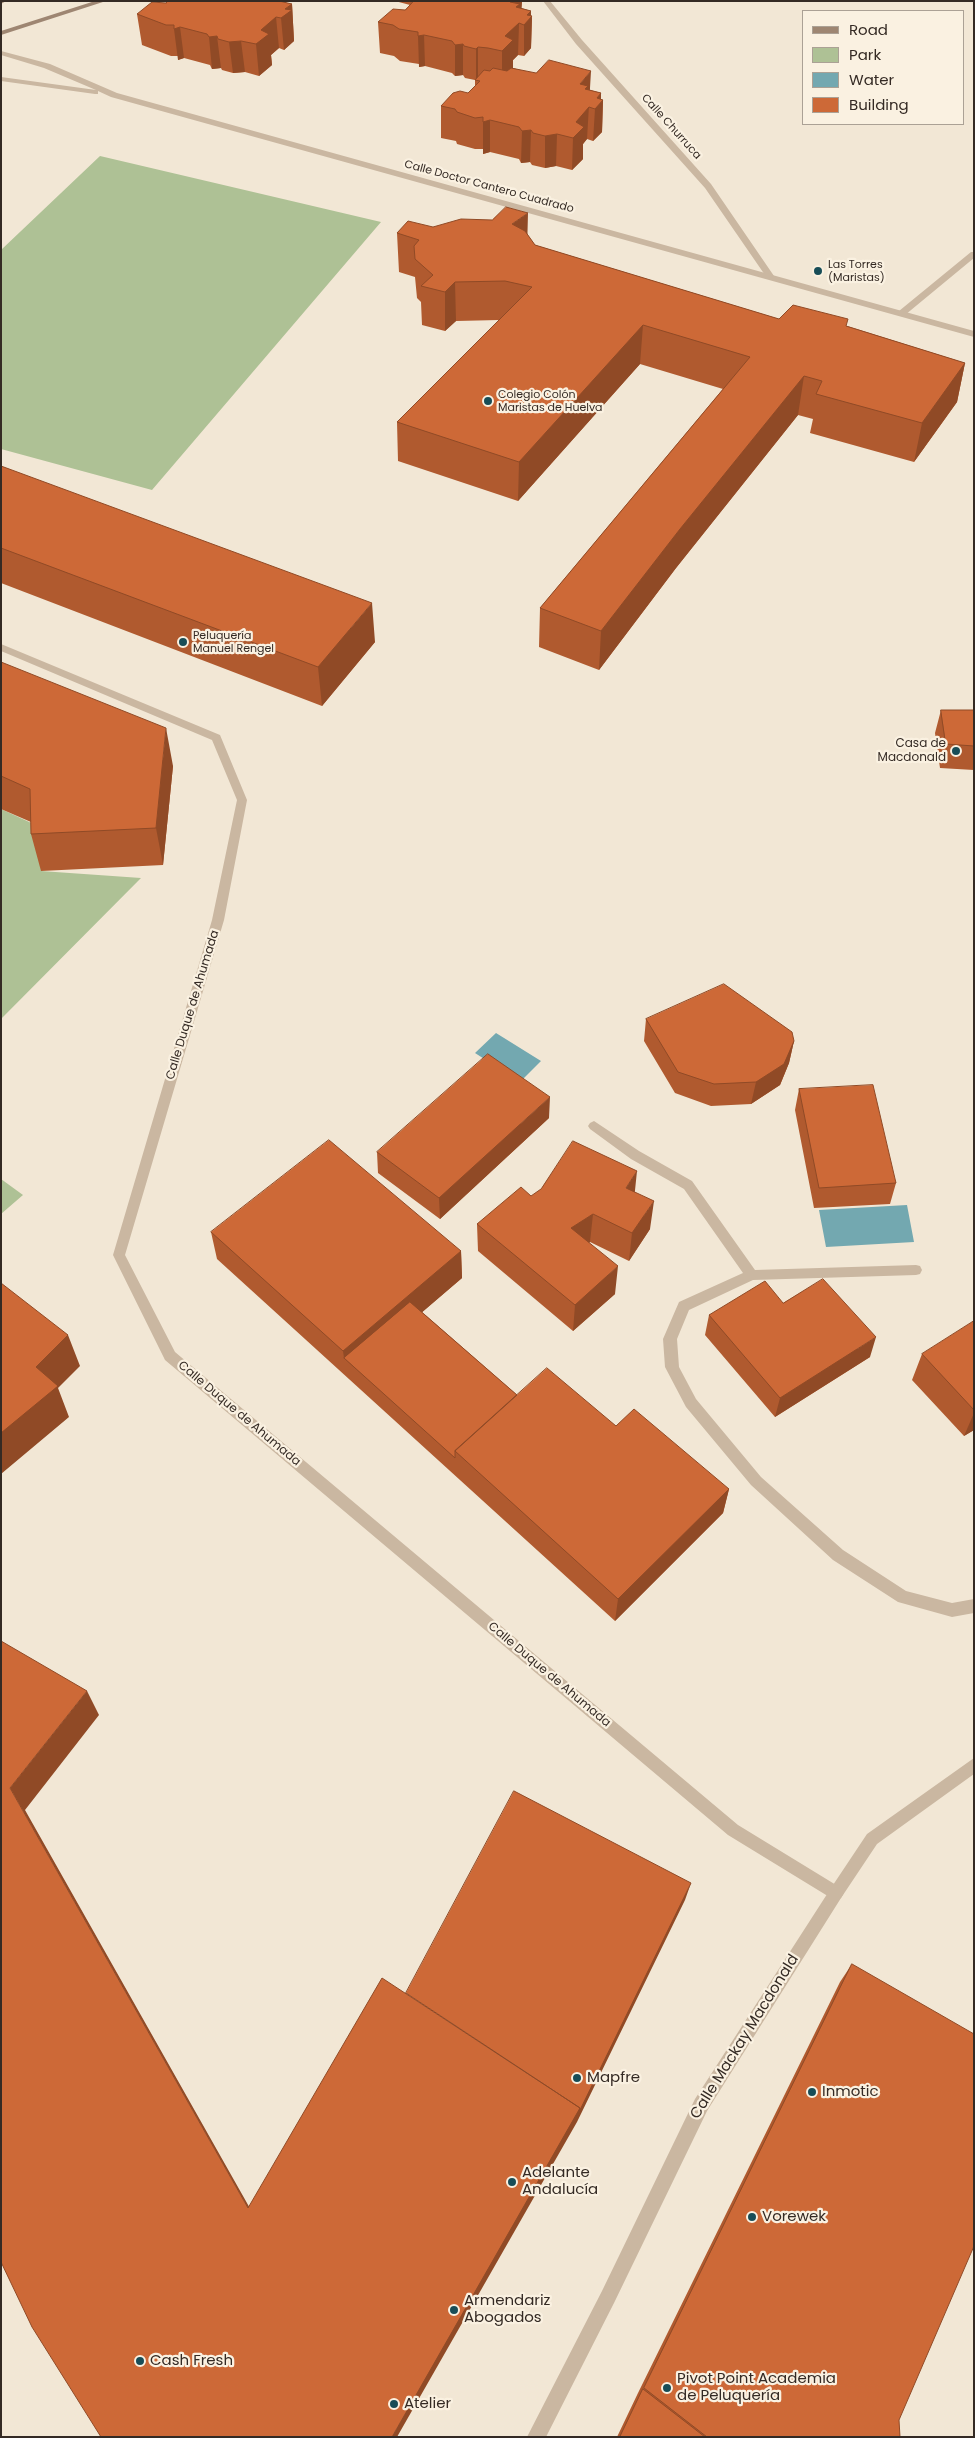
<!DOCTYPE html>
<meta charset="utf-8">
<style>
body{margin:0}
#map{position:relative;width:975px;height:2438px;overflow:hidden;background:#f2e7d5;font-family:Poppins,sans-serif}
canvas{display:block}
.frame{position:absolute;inset:0;border:2px solid #342a24;pointer-events:none}
.legend{position:absolute;left:802px;top:10px;width:162px;height:115px;box-sizing:border-box;background:#faf1e1;border:1px solid #aba195;margin:0;padding:6px 9px;list-style:none;font-size:15px;color:#342a24}
.legend li{display:flex;align-items:center;gap:10px;height:25px}
.legend b{width:25px;border:1px solid #aba195}
</style>
<div id="map">
<canvas width="975" height="2438"></canvas>
<div class="frame"></div>
<ul class="legend">
<li><b style="height:6px;background:#9e8672"></b>Road</li>
<li><b style="height:14px;background:#aec195"></b>Park</li>
<li><b style="height:14px;background:#73a8b0"></b>Water</li>
<li><b style="height:14px;background:#cd6937"></b>Building</li>
</ul>
</div>
<script>
const g = document.querySelector('canvas').getContext('2d');
g.lineJoin = 'round';
function fillPath(path, color) {
  g.fillStyle = color;
  g.fill(path, 'evenodd');
}
function strokePath(path, color, width, dash) {
  g.strokeStyle = color;
  g.lineWidth = width;
  g.lineCap = dash ? 'butt' : 'round';
  g.setLineDash(dash || []);
  g.stroke(path);
}
function drawText(font, color, halo, rows, align = 'center') {
  g.font = font + ' Poppins,sans-serif';
  g.lineWidth = 4.5;
  g.setLineDash([]);
  g.textBaseline = 'middle';
  g.strokeStyle = halo;
  g.fillStyle = color;
  for (const [text, x, y, turn = 0] of rows) {
    g.save();
    g.translate(x, y);
    g.rotate((+turn || 0) * Math.PI / 180);
    g.textAlign = isNaN(turn) ? turn : align;
    if (halo) g.strokeText(text, 0, 0);
    g.fillText(text, 0, 0);
    g.restore();
  }
}
const green = new Path2D(`
 M100 156 381 222 152 490 1 449V250Z
 M1 809 40 827 41 871 141 878 1 1019Z
 M1 1179 23 1195 1 1214Z`);
const water = new Path2D(`
 M496 1033 541 1061 520 1082 475 1053Z
 M907 1205 914 1242 826 1247 819 1210Z`);
const pedestrian = new Path2D(`
 M543 1H550L582 40 711 184 774 276 773 278H767L705 188 576 44Z`);
const minor = new Path2D(`
 M971 252H974V258L905 315H899V311Z
 M1 644 220 735 247 800 224 920 125 1255 175 1352 738 1825 841 1888 844 1893 841 1898 836 1901 831 1898 728 1835 165 1360 113 1255 212 920 237 800 212 740 1 651Z
 M594 1121 639 1151 692 1181 755 1270 916 1265 920 1266 922 1270 920 1274 916 1275 753 1280 689 1310 677 1339 679 1367 696 1399 761 1477 843 1550 906 1591 952 1603 974 1599V1613L952 1617 898 1602 833 1560 751 1485 686 1407 665 1367 663 1339 679 1302 743 1273 684 1189 631 1159 590 1129 588 1126 590 1123Z`);
const tertiary = new Path2D(`
 M1 51 50 64 117 93 974 331V337L111 97 98 91V94H95L1 81V77L96 90 44 68 1 55Z
 M974 1758V1774L877 1844 841 1898 707 2111 614 2303 546 2437H527L602 2291 695 2099 831 1888 867 1834Z`);
const secondary = new Path2D(`
 M1 1H6L1 4Z
 M95 1H106L1 35V31Z`);
const wall = new Path2D(`
 M167 1H286V3L292 4 294 41 284 50 279 48 271 55 272 65 259 76 245 72 233 73 222 70 221 68 212 69 210 65 184 58 178 60V56H171L142 45 137 14 166 3Z
 M395 1H522L521 8 531 11V16H532L531 48 524 56 518 55 513 60V68L601 93V100H603L602 132 593 141 587 139 583 144V159L572 170 556 166 545 168 532 165 530 162 521 163 519 159 490 152 483 154V149H475L457 144 456 141 441 138V106L468 93 475 86V80L465 78 463 75 455 76 452 73 425 66 419 67V64L400 61 394 56 380 53 378 22 405 10 410 5Z
 M433 227 527 234 535 245 779 319 847 326 965 363 957 402 914 462 810 433 813 419 798 415 676 568 599 670 539 647 540 608 723 389 640 364 518 501 398 461 397 422 499 320 456 321 445 331 422 325 421 302 417 298 415 277 399 272 397 233Z
 M1 466 375 642 322 706 1 583Z
 M1 662 173 766 163 865 41 871 31 834V822L1 809Z
 M941 710H974V770L940 768 935 733Z
 M646 1019 794 1041 789 1063 780 1085 751 1104 711 1106 675 1093 644 1041Z
 M799 1089 896 1183 890 1204 814 1208 795 1110Z
 M549 1118 440 1219 378 1173 377 1152Z
 M635 1192 650 1229 629 1261 590 1242 589 1243 615 1294 573 1331 478 1251 477 1224 531 1196Z
 M211 1232 461 1251 462 1278 422 1312 517 1395 616 1426 729 1489 723 1513 615 1621 217 1259Z
 M783 1303 870 1357 775 1417 705 1335 709 1315Z
 M974 1321V1430L964 1436 912 1380 922 1354Z
 M852 1964 900 2437H617L638 2393 840 1982Z`);
const shadedWall = new Path2D(`
 M273 1H286L287 8 292 4 294 41 284 50 281 18 276 17 279 48 271 55 272 65 259 76 256 44Z
 M510 1H522L521 21 519 24 518 55 513 60V72L502 82V51L505 36Z
 M531 11V18L532 16 531 48 524 56V25L527 15Z
 M180 27 184 58 178 60 174 29Z
 M424 35 425 66 419 67 418 36Z
 M217 36 221 68 212 69 209 37Z
 M241 41 245 72 233 73 229 42Z
 M463 44V75L455 76V45Z
 M478 47V78L476 80V49Z
 M591 71 587 139 583 144V159L572 170 573 138 576 122 580 84Z
 M601 93V103L603 100 602 132 593 141 595 109 597 98Z
 M490 120V152L483 154V122Z
 M531 130 530 162 521 163 522 131Z
 M557 134 556 166 545 168V136Z
 M528 213 527 251 512 224Z
 M455 282 456 321 445 331V292Z
 M643 325 640 364 518 501 519 462Z
 M965 363 957 402 914 462 922 423Z
 M804 376 798 415 676 568 599 670 601 631 680 529Z
 M372 603 375 642 322 706 318 667Z
 M166 728 173 766 163 865 156 828Z
 M794 1041 789 1063 780 1085 751 1104 756 1082Z
 M550 1097 549 1118 440 1219 439 1198Z
 M637 1171 634 1200 626 1188Z
 M654 1201 650 1229 629 1261 632 1233Z
 M593 1214 590 1242 569 1256 571 1228Z
 M461 1251 462 1278 356 1369 344 1358 343 1351Z
 M618 1266 615 1294 573 1331 575 1305Z
 M68 1335 80 1366 58 1388 69 1417 1 1474V1433L36 1367Z
 M876 1337 870 1357 775 1417 780 1398Z
 M974 1413V1430L964 1436Z
 M729 1489 723 1513 615 1621 618 1599Z
 M87 1691 99 1715 25 1810 256 2219 248 2208 10 1788Z
 M691 1883 685 1900 577 2122 397 2437H392Z`);
const building = new Path2D(`
 M167 1H279L292 4 285 9 292 10 281 18 276 17 261 30 269 34 256 44 241 41 229 42 218 39 217 36 209 37 207 34 180 27 174 29V25H166L137 14 152 2 166 3Z
 M414 1H510V2L520 4 516 7 531 11 527 15 532 16 524 25 519 23 505 36 513 40 502 51 488 48 478 47 476 49 464 46 463 44 455 45 452 41 424 35 418 36V32L399 29 393 25 378 22 393 9 405 10Z
 M549 60 591 71 580 84 588 86 585 89 601 93 597 98 603 100 595 109 589 107 576 122 584 127 573 138 557 134 545 136 533 133 531 130 522 131 519 127 490 120 483 122V117L475 118 457 112 455 109 441 106 453 93 460 91 468 93 480 81 475 80 484 70 490 71 493 68 507 71 511 68 536 73Z
 M506 207 528 213 512 224 525 231 535 245 779 319 793 305 848 319 846 326 965 363 922 423 816 394 822 381 804 376 680 529 601 631 540 608 750 357 643 325 519 462 397 422 532 287 505 281 455 282 445 292 421 286 433 275 415 259 414 246 419 240 397 233 408 221 433 227 461 219 492 220Z
 M1 466 372 603 318 667 1 548Z
 M1 662 166 728 156 828 31 834 30 789 1 776Z
 M941 710H974V746L946 744Z
 M724 984 792 1032 794 1041 784 1064 756 1082 714 1084 678 1072 646 1019Z
 M488 1054 550 1097 439 1198 377 1152Z
 M873 1085 896 1183 819 1188 799 1089Z
 M329 1140 461 1251 343 1351 211 1232Z
 M573 1141 637 1171 626 1188 654 1201 632 1233 593 1214 571 1228 618 1266 575 1305 477 1224 521 1187 531 1196 541 1189Z
 M823 1279 876 1337 780 1398 709 1315 765 1281 783 1303Z
 M1 1283 68 1335 36 1367 58 1386 1 1433Z
 M410 1302 517 1395 455 1451V1458L344 1358Z
 M974 1321V1410L922 1354Z
 M547 1368 616 1426 634 1409 729 1489 618 1599 455 1451Z
 M1 1641 87 1691 10 1788 248 2208 382 1978 580 2108 392 2437H101L32 2327 1 2262Z
 M514 1791 691 1883 580 2110V2108L406 1993Z
 M852 1964 974 2034V2246L899 2420 900 2437H707L644 2388Z
 M643 2389 705 2437H620Z`);
const markers = [
 [818,271,5,"#184d57"],
 [488,401,5,"#184d57"],
 [183,642,5,"#184d57"],
 [956,751,5,"#184d57"],
 [577,2078,5,"#184d57"],
 [812,2092,5,"#184d57"],
 [512,2182,5,"#184d57"],
 [752,2217,5,"#184d57"],
 [454,2310,5,"#184d57"],
 [140,2361,5,"#184d57"],
 [667,2388,5,"#184d57"],
 [394,2404,5,"#184d57"]
];
const farStreetnames = [
 ["Calle Churruca",671,127,48],
 ["Calle Doctor Cantero Cuadrado",489,187,15]
];
const farPoinames = [
 ["Las Torres",828,265],
 ["(Maristas)",828,278],
 ["Colegio Colón",498,395],
 ["Maristas de Huelva",498,408],
 ["Peluquería",193,636],
 ["Manuel Rengel",193,649]
];
const poiNames = [
 ["Casa de",946,744],
 ["Macdonald",946,758]
];
const streetNames = [
 ["Calle Duque de Ahumada",193,1005,-73],
 ["Calle Duque de Ahumada",239,1414,40],
 ["Calle Duque de Ahumada",549,1675,40]
];
const nearStreetnames = [
 ["Calle Mackay Macdonald",745,2037,-58]
];
const nearPoinames = [
 ["Mapfre",587,2078],
 ["Inmotic",822,2092],
 ["Adelante",522,2173],
 ["Andalucía",522,2190],
 ["Vorewek",762,2217],
 ["Armendariz",464,2301],
 ["Abogados",464,2318],
 ["Cash Fresh",150,2361],
 ["Pivot Point Academia",677,2379],
 ["de Peluquería",677,2396],
 ["Atelier",404,2404]
];
fillPath(green, '#aec195');
fillPath(water, '#73a8b0');
fillPath(pedestrian, '#cab7a1');
fillPath(minor, '#cab7a1');
fillPath(tertiary, '#cab7a1');
fillPath(secondary, '#9e8672');
fillPath(wall, '#b05a2f');
fillPath(shadedWall, '#904a26');
fillPath(building, '#cd6937');
strokePath(building, '#904a26', 1);
for (const [x, y, r, color] of markers) {
  const dot = new Path2D();
  dot.arc(x, y, r, 0, 2 * Math.PI);
  g.fillStyle = color;
  g.fill(dot);
  strokePath(dot, '#faf1e1', 2);
}
drawText('11px', '#342a24', '#faf1e1', farStreetnames);
drawText('11px', '#342a24', '#faf1e1', farPoinames, 'left');
drawText('12px', '#342a24', '#faf1e1', poiNames, 'right');
drawText('12px', '#342a24', '#faf1e1', streetNames);
drawText('15px', '#342a24', '#faf1e1', nearStreetnames);
drawText('15px', '#342a24', '#faf1e1', nearPoinames, 'left');
</script>
